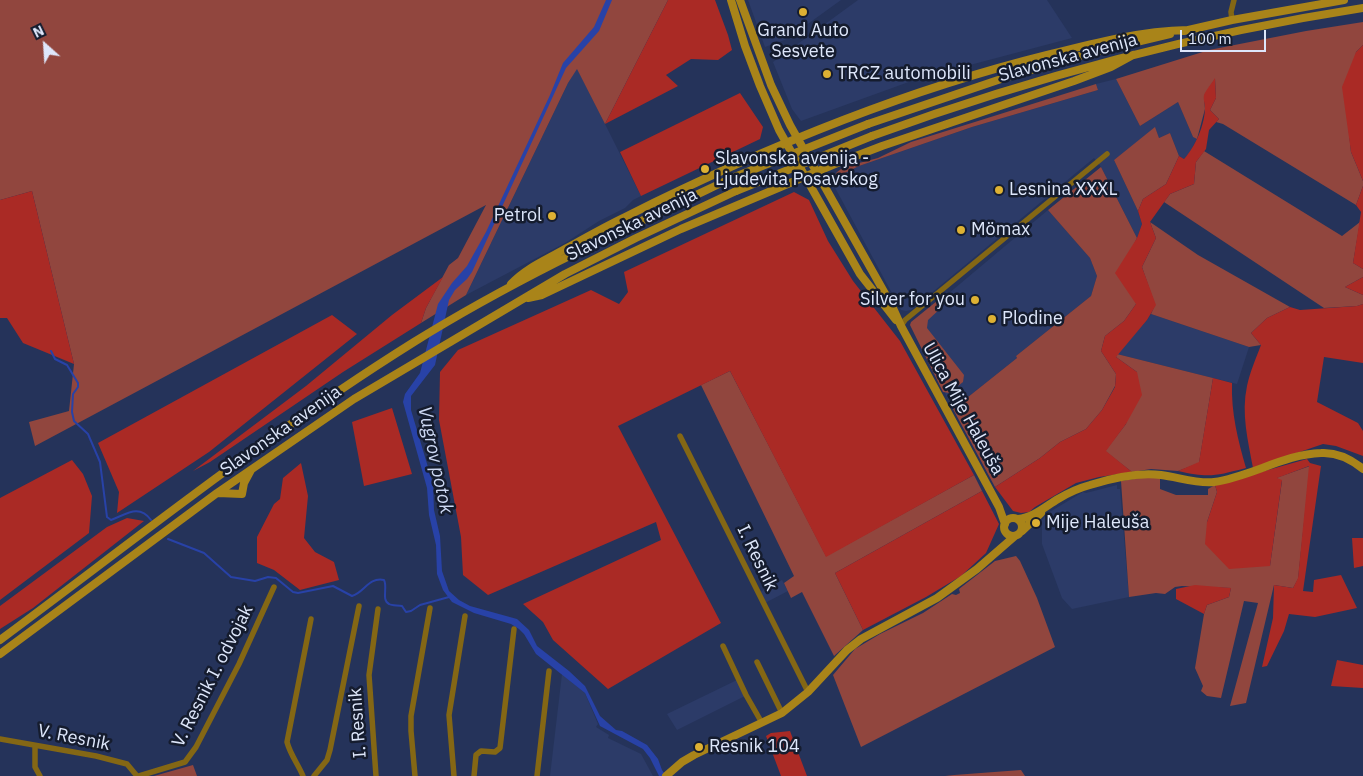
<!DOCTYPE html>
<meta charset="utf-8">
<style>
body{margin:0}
#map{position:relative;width:1363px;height:776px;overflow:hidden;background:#25335a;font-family:"IBM Plex Sans",sans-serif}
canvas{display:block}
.north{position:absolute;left:20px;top:20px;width:50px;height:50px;-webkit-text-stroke:4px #151c2e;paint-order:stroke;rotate:334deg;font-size:14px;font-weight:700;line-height:20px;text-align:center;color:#dee7fb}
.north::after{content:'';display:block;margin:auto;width:18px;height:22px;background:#dee7fb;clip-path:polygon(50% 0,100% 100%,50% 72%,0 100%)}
.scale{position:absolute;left:1180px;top:30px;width:86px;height:22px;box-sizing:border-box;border:2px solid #dee7fb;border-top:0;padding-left:6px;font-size:15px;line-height:18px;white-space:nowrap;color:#dee7fb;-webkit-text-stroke:4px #151c2e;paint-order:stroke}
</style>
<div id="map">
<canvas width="1363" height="776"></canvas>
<div class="north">N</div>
<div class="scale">100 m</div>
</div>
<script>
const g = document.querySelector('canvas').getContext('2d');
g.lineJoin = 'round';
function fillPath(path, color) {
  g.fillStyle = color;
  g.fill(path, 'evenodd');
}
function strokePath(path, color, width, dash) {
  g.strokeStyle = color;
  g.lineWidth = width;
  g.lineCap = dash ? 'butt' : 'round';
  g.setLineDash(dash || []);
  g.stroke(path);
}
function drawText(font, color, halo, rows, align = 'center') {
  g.font = font + ' "IBM Plex Sans",sans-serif';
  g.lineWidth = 5;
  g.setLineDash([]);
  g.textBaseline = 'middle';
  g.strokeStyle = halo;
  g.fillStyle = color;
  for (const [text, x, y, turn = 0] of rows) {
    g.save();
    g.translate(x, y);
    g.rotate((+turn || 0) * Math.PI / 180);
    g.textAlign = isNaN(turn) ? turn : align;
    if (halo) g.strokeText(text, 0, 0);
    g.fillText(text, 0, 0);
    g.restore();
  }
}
const built = new Path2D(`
 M748 0H841L787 39 765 47Z
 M858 0H1047L1072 38 917 79 801 121 792 109 773 62Z
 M577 68 641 196 633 200 625 208 599 221 565 243 466 295 568 83Z
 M1116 79 1140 126 1178 102 1193 137 1197 139 1190 152 1184 159 1179 156 1170 133 1159 138 1155 128 1114 160 1138 211 1142 224 1137 238 1101 167 1094 158 911 310 906 311 901 310 839 195 833 184V179L859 166 972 127 1098 90 1096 84Z
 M1048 210 1090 258 1097 276 1091 296 1016 356 1017 358 953 409 911 325Z
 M1151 314 1249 347 1237 384 1117 354 1147 320Z
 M1117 485V489H1120L1129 597 1072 609 1062 598 1042 544V520L1048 513 1083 492 1086 493Z
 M782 580 788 591 765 603 760 592Z
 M562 674 585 693 598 724 596 727 609 735 608 738 641 754 653 776H550Z
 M737 680 745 696 677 730 667 714Z`);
const green = new Path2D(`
 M0 0H668L605 124 577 69 568 83 466 295 421 323 426 308 449 265 458 258 486 205 35 446 29 422 69 411 74 364 32 191 0 200Z
 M1363 22V45L1356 52 1348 124 1351 152 1363 181V186L1356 205 1223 124 1216 122 1219 119 1210 110 1216 98 1215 79 1204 96 1205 109 1197 139 1193 137 1178 102 1140 126 1116 79 1209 50 1306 31Z
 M1096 84 1098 90 972 127 859 166 833 179 837 172 844 167 878 158 911 142Z
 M1155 127 1159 138 1170 133 1179 156 1166 184 1143 199 1138 211 1114 160Z
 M1204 151 1342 236 1360 222 1353 263 1363 269V277L1345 287 1363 295V304L1357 306 1324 308 1164 202 1170 194 1194 184 1196 162Z
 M1101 167 1137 238 1134 244 1136 304 1124 321 1105 336 1101 351 1116 374 1115 386 1102 410 1086 429 1060 442 1040 458 995 487 953 409 1017 358 1016 356 1091 296 1097 276 1090 258 1048 210Z
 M1150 222 1198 255 1290 307 1267 318 1251 333 1261 345 1249 347 1151 314 1155 305 1142 267 1156 238Z
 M937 301 940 302 941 308 928 320 927 328 964 375 963 382 949 393 943 392 910 325 911 322Z
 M1117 354 1213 378 1199 463 1178 471 1151 469 1132 472 1105 451 1126 424 1137 372 1116 357Z
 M730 371 826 556 974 475 982 491 835 573 863 630 834 656 802 592 791 598 784 583 794 576 701 385Z
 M1310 466 1298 579 1293 588 1274 585 1246 703 1230 706 1258 603 1244 601 1221 698 1207 696 1201 691 1203 686 1195 668 1204 614 1207 605 1229 597 1231 588 1182 586 1175 587 1165 594 1156 593 1129 597 1121 481 1147 477 1160 478V489L1176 495H1208V489L1215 485 1217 492 1207 522 1270 566 1282 481 1276 478Z
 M1016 556 1020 561 1037 598 1055 647 861 747 833 675 855 649 880 634 923 613 952 594 956 595 960 593 959 589 995 561Z
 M193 765 197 776H154Z
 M1021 770 1025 776H945L954 775Z`);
const forest = new Path2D(`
 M668 0H715L728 35 732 50 718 60 691 59 666 75 678 86 605 124Z
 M1363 45V181L1351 152 1342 87 1356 52Z
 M1215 78 1216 98 1210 110 1219 119 1209 130 1206 149 1196 162 1194 184 1170 194 1150 222 1156 238 1142 267 1156 305 1147 320 1116 357 1137 372 1142 395 1126 424 1106 451 1132 472 1099 477 1076 483 1035 507 1029 512 1021 513 1013 511 995 487 1040 458 1060 442 1086 429 1102 410 1115 387 1116 374 1101 351 1105 336 1124 321 1136 304 1115 273 1137 238 1142 224 1138 211 1143 199 1166 184 1179 156 1184 159C1195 147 1205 125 1205 107 1205 104 1203 99 1204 95 1206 90 1212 83 1215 78Z
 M740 93 763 127 760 139 641 196 620 152Z
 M1363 186V269L1353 263 1361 212 1356 205Z
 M32 191 74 364 23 343 7 318H0V200Z
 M794 192 809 200 828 241 853 281 900 341 974 475 826 557 730 371 618 426 721 623 608 689 553 640 543 622 523 604 661 540 656 522 488 595 463 575 461 537 439 420 440 372 458 350 591 290 619 304 628 292 624 272Z
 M443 277 426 308 421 323 343 372 210 462 193 471 306 386 392 315Z
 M1363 277V295L1345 287Z
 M1363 304V363L1324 357 1317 402 1358 423 1363 431V456L1336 446 1323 444 1253 468C1248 441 1241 413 1247 386 1250 372 1256 358 1261 345L1251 333 1267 318 1290 307 1300 310 1357 306Z
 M332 315 357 334 209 452 117 513 119 492 98 443Z
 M1213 378 1232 383C1231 413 1238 440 1246 468 1215 476 1209 478 1178 471L1199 462Z
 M392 408 412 474 364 486 352 422Z
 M1307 459 1310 463 1321 466 1303 591 1313 592 1314 580 1341 575 1357 608 1315 617 1289 614 1284 631 1267 666 1262 667 1273 618 1274 585 1293 588 1298 578 1309 466 1277 478 1282 480 1270 566 1229 569 1205 544 1207 522 1217 492 1215 485Z
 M72 460 83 474 92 496 89 533 0 600V498Z
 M301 463 308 496 304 538 315 552 334 562 339 580 300 590 274 570 257 563V537L274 504 280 499 283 478Z
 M982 491 999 524 986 553 961 576 926 597 863 630 835 573Z
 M127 518 144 521 33 608 0 629V606L107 527Z
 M1352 538H1363V566L1354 568Z
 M1195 585 1231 588 1229 597 1207 605 1204 614 1176 599V589Z
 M1337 660 1363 665V688L1331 686Z
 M790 731 807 776H781L766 736 771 733Z`);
const water = new Path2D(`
 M606 0H612L599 31 566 68 472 272 467 279 455 290 449 300 435 365 411 396V410L433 484 434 510 440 536 442 571 449 591 459 600 470 606 517 619 529 630 537 646 569 671 585 686 600 716 616 730 622 731 647 745 658 759 662 770 666 776H659L650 758 643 749 600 726 585 693 536 654 524 634 519 629 511 624 474 613 452 602 443 590 437 574 436 545 429 515 427 488 403 402 405 394 420 373 438 304 452 283 467 266 486 232 550 95 563 63 594 27Z`);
const stream = new Path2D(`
 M51 351 55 359 67 365 78 383V387L73 394 72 412 74 421 88 434 100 462 107 517 111 520C127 514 139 504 151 520
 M168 539 204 553 231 577 255 581 268 577 276 578 293 592 298 593 333 586 352 596C365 592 368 577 384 580 388 587 381 600 389 604 392 606 398 605 402 606L406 612 411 611 420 605 449 597`);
const street = new Path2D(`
 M1232 20 1231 12 1234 0
 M901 326 905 320 1107 154
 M680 436 808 692
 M723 646 746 695 762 723
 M757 662 782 713
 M0 739 96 756 127 764 137 776
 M35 746V767L40 776
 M139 776 185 762 196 747 239 664 274 587
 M303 776C298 764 290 754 287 742L311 619
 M314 776 327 760 330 750 359 606
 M376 776 369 675 378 609
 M415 776 411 731V716L430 608
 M454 776 449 715 465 616
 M474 776 476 755 481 751 495 752 500 748 514 629
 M537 776 549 671`);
const secondary = new Path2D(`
 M731 0 745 46 760 86 779 130 860 274 896 320
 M740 0 771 85 790 125 892 306 901 326 999 507 1005 524
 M1184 31 1232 20 1344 0
 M868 124 1004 78 1090 53 1170 34
 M872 136C1031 78 1195 34 1363 8
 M511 284C526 268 546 260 565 249 585 238 604 227 625 217 759 150 902 91 1047 55 1094 43 1140 31 1188 30
 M528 298 542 295 681 229 835 164 882 146 1074 81 1111 67 1133 55
 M218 493 242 494 244 483 251 470
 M1004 527a9 9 0 1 1 18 0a9 9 0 1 1-18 0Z
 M1018 519C1033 518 1046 506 1058 499 1068 493 1079 488 1090 485 1112 478 1138 472 1161 475 1178 477 1197 484 1214 482 1250 477 1285 454 1321 453 1337 452 1351 459 1363 469
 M1022 531 1041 513
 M0 640C136 539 270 432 414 342 515 279 624 229 732 178
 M0 654 217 493 354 399 565 274 636 238 736 191
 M666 776 682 762 694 755 782 713 808 692 847 650 861 639 937 598 977 569 1015 536`);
const secondaryBridge = new Path2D(`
 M732 178 868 124
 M736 191 872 136`);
const markers = [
 [803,12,5,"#deb133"],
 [827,74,5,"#deb133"],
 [705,169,5,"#deb133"],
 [999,190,5,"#deb133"],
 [552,216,5,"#deb133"],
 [961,230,5,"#deb133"],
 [975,300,5,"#deb133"],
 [992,319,5,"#deb133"],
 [1036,523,5,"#deb133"],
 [699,747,5,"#deb133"]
];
const poiNames = [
 ["Grand Auto",803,31,"center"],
 ["Sesvete",803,52,"center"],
 ["TRCZ automobili",837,74],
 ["Slavonska avenija -",715,159],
 ["Ljudevita Posavskog",715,180],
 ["Lesnina XXXL",1009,190],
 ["Petrol",542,216,"right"],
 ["Mömax",971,230],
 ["Silver for you",965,300,"right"],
 ["Plodine",1002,319],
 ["Mije Haleuša",1046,523],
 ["Resnik 104",709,747]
];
const streetNames = [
 ["Slavonska avenija",1068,58,-15],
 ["Slavonska avenija",632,225,-26],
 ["Ulica Mije Haleuša",963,409,61],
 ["Slavonska avenija",281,431,-35],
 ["I. Resnik",757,558,64],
 ["V. Resnik I. odvojak",213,676,-63],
 ["I. Resnik",358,723,-94],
 ["V. Resnik",74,738,11]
];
const waterNames = [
 ["Vugrov potok",435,460,78]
];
fillPath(built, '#2c3b68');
fillPath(green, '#91463e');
fillPath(forest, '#aa2a25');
fillPath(water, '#2842a7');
strokePath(stream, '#2842a7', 2);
strokePath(street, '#846714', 5.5);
strokePath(secondary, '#a98419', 8);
strokePath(secondaryBridge, '#a98419', 8);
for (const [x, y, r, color] of markers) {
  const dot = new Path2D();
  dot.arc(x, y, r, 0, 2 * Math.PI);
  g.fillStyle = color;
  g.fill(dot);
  strokePath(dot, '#151c2e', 2);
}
drawText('18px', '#dee7fb', '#151c2e', poiNames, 'left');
drawText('18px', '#dee7fb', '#151c2e', streetNames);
drawText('italic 19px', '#cdd8f3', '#151c2e', waterNames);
</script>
